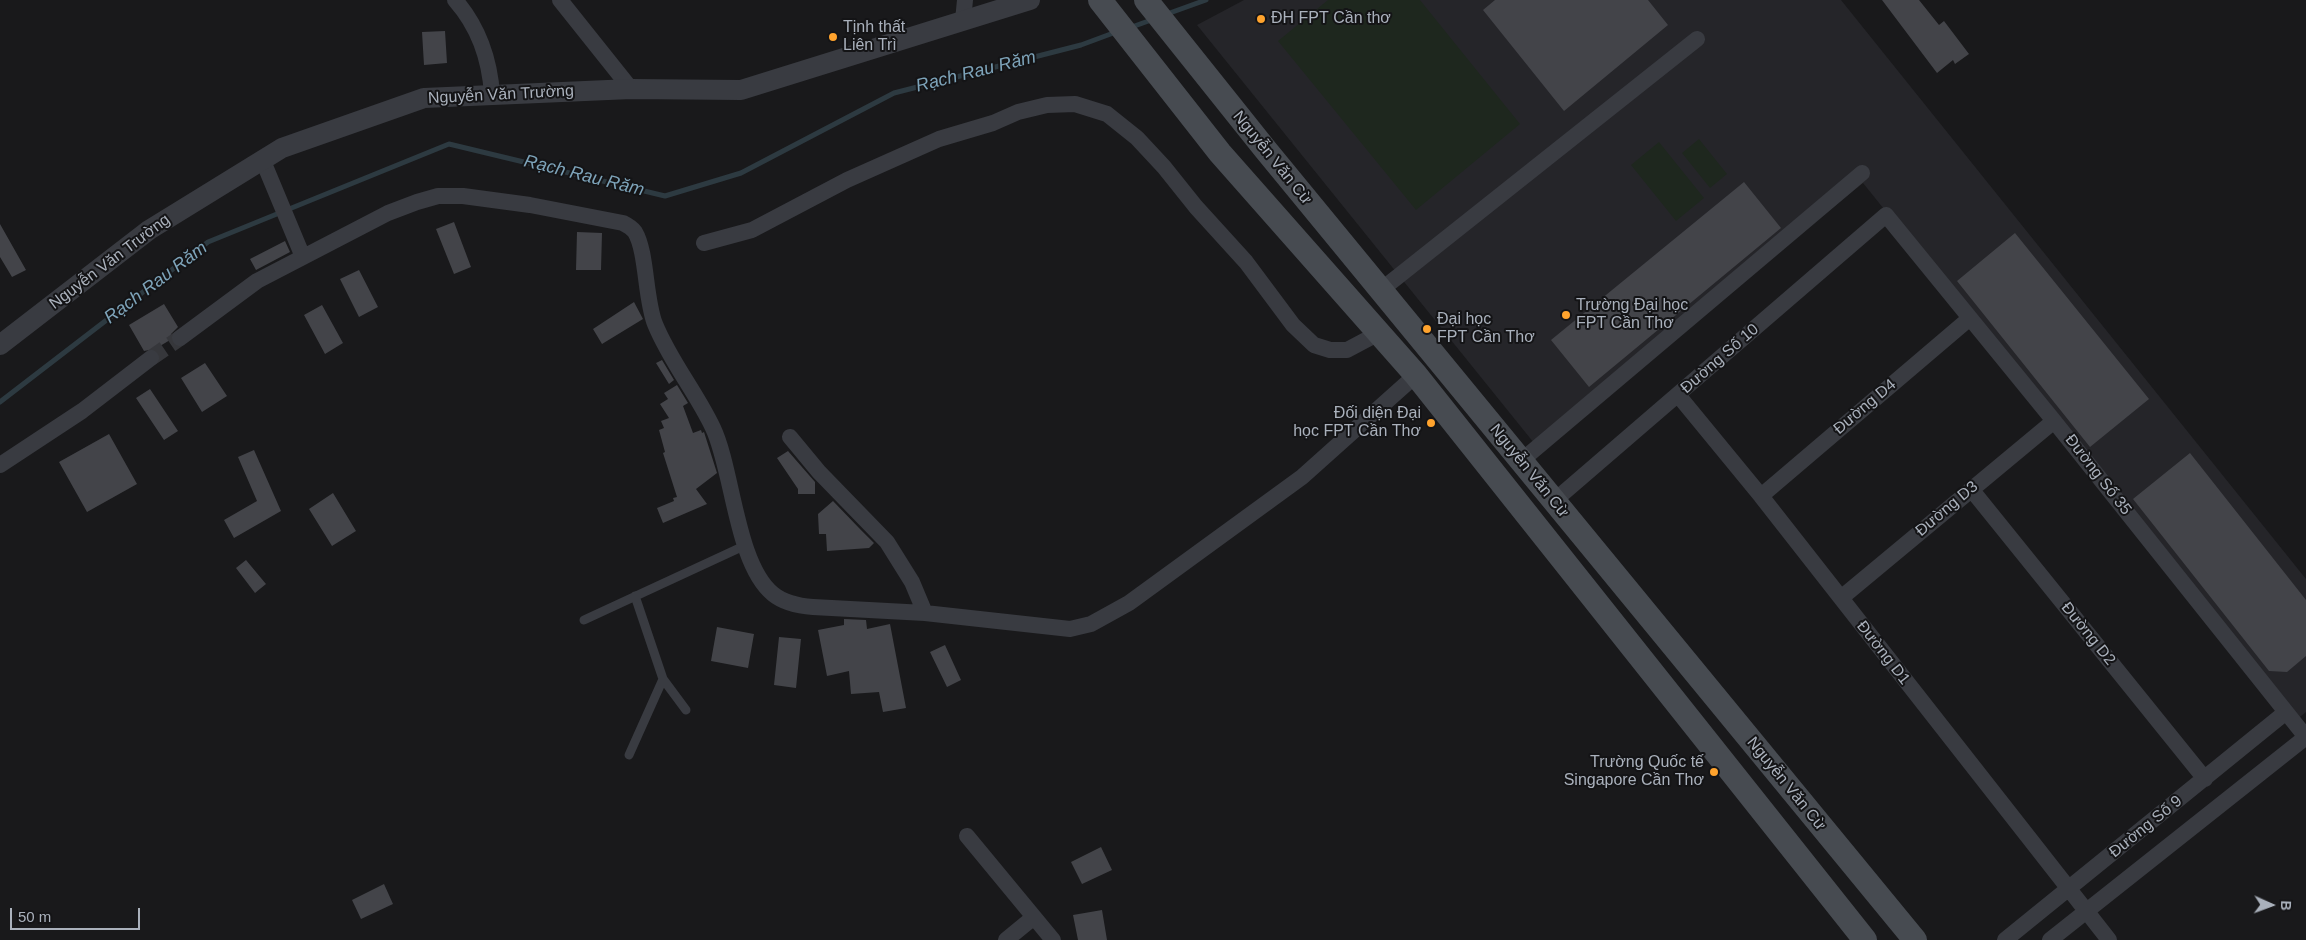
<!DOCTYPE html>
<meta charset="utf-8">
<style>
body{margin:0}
#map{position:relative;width:2306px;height:940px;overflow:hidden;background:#19191b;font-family:Arial,sans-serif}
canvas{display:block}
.north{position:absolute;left:2246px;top:880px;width:50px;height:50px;-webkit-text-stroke:4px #141416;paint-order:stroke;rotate:92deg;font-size:14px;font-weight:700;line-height:20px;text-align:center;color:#aab1bc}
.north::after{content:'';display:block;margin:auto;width:18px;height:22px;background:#aab1bc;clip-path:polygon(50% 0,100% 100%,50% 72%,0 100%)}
.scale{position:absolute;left:10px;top:908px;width:130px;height:22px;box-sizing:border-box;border:2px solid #aab1bc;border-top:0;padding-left:6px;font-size:15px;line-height:18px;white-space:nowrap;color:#aab1bc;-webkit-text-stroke:4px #141416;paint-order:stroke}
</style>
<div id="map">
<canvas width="2306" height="940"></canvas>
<div class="north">B</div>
<div class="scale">50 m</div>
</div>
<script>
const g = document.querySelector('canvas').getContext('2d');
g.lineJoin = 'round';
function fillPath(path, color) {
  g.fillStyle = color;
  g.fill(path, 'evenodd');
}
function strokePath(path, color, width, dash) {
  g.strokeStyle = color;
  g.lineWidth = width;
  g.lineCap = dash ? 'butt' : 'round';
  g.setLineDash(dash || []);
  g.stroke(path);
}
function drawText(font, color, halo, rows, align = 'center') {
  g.font = font + ' Arial,sans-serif';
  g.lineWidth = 4;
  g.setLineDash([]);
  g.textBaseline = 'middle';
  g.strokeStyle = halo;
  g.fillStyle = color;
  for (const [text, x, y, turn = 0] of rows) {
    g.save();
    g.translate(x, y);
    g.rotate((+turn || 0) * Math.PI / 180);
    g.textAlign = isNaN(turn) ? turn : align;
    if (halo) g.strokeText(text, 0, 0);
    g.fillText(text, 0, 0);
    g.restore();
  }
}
const built = new Path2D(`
 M1244 0H1841L2306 579V712L2295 721 1863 183 1538 448 1197 25Z`);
const green = new Path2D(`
 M1328 0H1420L1520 124 1416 210 1278 41Z
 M1699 139 1727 174 1710 188 1682 153Z
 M1659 142 1704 198 1676 221 1631 165Z`);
const stream = new Path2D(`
 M1167 14 1206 0
 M1129 28 1154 19
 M0 402 208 242 449 144 665 196 741 173 894 93 1081 45 1116 32`);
const building = new Path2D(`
 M1495 0H1648L1668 25 1564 111 1483 10Z
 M1882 0H1919L1939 25 1944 21 1969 54 1955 64 1953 60 1937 73Z
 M445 31 447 63 424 65 422 32Z
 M1744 182 1781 228 1589 387 1551 340Z
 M454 222 471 267 454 274 436 229Z
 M0 224 26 270 12 277 0 257Z
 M577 232 602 233 601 270H576Z
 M2015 233 2149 399 2090 447 1957 281Z
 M285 241 290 252 256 270 250 259Z
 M359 270 378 307 359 317 340 279Z
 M634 302 643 319 602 344 593 329Z
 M164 304 178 327 171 334 170 340 155 349 144 351 129 325Z
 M322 305 343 343 325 354 304 315Z
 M662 360 674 380 669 384 656 363Z
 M205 363 227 396 202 412 181 378Z
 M677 385 688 403 683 406 693 433 701 430 702 433 704 432 717 473 696 489 707 504 663 523 657 508 674 501 673 498 677 497 663 453 665 452 659 430 664 428 661 421 669 418 660 404 668 399 664 393Z
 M150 389 178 431 164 440 136 398Z
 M109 434 137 484 87 512 59 462Z
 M254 450 281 511 234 538 224 520 257 501 238 457Z
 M788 451 815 482V494H798V489L777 458Z
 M2190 453 2306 600V656L2287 672 2269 671 2133 499Z
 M333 493 356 531 332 546 309 509Z
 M833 501 859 528 874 543 869 548 827 551 826 534H819L818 514Z
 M246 560 266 584 255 593 236 568Z
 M844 619 866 620 867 629 890 624 906 708 883 712 879 692 851 694 849 671 827 676 818 630 844 625Z
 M717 627 754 634 748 668 711 661Z
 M779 637 801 639 796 688 774 685Z
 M945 645 961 680 947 687 930 652Z
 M1101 847 1112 870 1082 884 1071 862Z
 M384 884 393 904 361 919 352 900Z
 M1102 910 1107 940H1078L1073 915Z`);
const minorTunnel = new Path2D(`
 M151 358 180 338`);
const service = new Path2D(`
 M584 620 746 545
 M663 679 686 710
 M629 755 663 679 635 596`);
const minor = new Path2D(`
 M455 0C478 26 490 60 492 95
 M560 0 631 89
 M963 21 965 0
 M263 161 303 257
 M704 243 752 230 847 180 939 139 993 123 1018 112 1047 105 1075 104 1107 114 1137 138 1164 167 1196 207 1246 262 1293 325 1314 345 1330 350H1347L1379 333
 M1381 290 1697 39
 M180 338 257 281 388 213 417 202 438 196H463L530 205 623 223C627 225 632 228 635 232 647 252 645 299 655 324 670 361 696 392 713 428 733 470 736 564 773 594 784 603 799 606 813 607L925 613 1070 629 1091 624 1129 603 1302 477 1416 375
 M1678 395 1761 496 2109 940
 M790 437 819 472 887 542 912 582 925 613
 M1521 461 1862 173
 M0 465 82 411 151 358
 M1971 489 2205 779
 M1761 496 1970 318
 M1554 501 1886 215 2054 421 2306 737
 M1841 598 2054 421
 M967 836 1053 940
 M1006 940 1034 917
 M2005 940 2286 712
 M2050 940 2306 737`);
const tertiary = new Path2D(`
 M0 345 149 230 282 148 424 98 631 89 741 90 1030 0`);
const secondary = new Path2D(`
 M1100 0 1220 153 1416 375 1865 940
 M1146 0 1265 149 1915 940`);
const markers = [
 [1261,19,5,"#ffa32d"],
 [833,37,5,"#ffa32d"],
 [1566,315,5,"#ffa32d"],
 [1427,329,5,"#ffa32d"],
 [1431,423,5,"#ffa32d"],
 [1714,772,5,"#ffa32d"]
];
const poiNames = [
 ["ĐH FPT Cần thơ",1271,19],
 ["Tịnh thất",843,28],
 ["Liên Trì",843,46],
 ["Trường Đại học",1576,306],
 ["FPT Cần Thơ",1576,324],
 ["Đại học",1437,320],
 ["FPT Cần Thơ",1437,338],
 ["Đối diện Đại",1421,414,"right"],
 ["học FPT Cần Thơ",1421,432,"right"],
 ["Trường Quốc tế",1704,763,"right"],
 ["Singapore Cần Thơ",1704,781,"right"]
];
const streetNames = [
 ["Nguyễn Văn Trường",501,95,-3],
 ["Nguyễn Văn Cừ",1272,158,51],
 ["Nguyễn Văn Trường",110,262,-37],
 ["Đường Số 10",1720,359,-41],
 ["Đường D4",1865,407,-40],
 ["Nguyễn Văn Cừ",1529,471,51],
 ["Đường Số 35",2098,475,52],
 ["Đường D3",1947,509,-40],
 ["Đường D2",2088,634,51],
 ["Đường D1",1883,653,52],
 ["Nguyễn Văn Cừ",1786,784,51],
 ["Đường Số 9",2146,827,-39]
];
const waterNames = [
 ["Rạch Rau Răm",976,72,-14],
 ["Rạch Rau Răm",584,176,14],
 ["Rạch Rau Răm",156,283,-37]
];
fillPath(built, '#252529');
fillPath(green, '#1e271e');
strokePath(stream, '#2d3a41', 5);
fillPath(building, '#434449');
strokePath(minorTunnel, '#36373b', 16, [16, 8]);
strokePath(service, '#393b41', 9);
strokePath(minor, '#393b41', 16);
strokePath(tertiary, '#393b41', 20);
strokePath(secondary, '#474b51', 24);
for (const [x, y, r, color] of markers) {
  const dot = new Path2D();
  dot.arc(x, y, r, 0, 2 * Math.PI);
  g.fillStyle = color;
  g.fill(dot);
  strokePath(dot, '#141416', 2);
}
drawText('16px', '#aab1bc', '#141416', poiNames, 'left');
drawText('16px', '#aab1bc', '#141416', streetNames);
drawText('italic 18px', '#7ea4ba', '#141416', waterNames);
</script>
